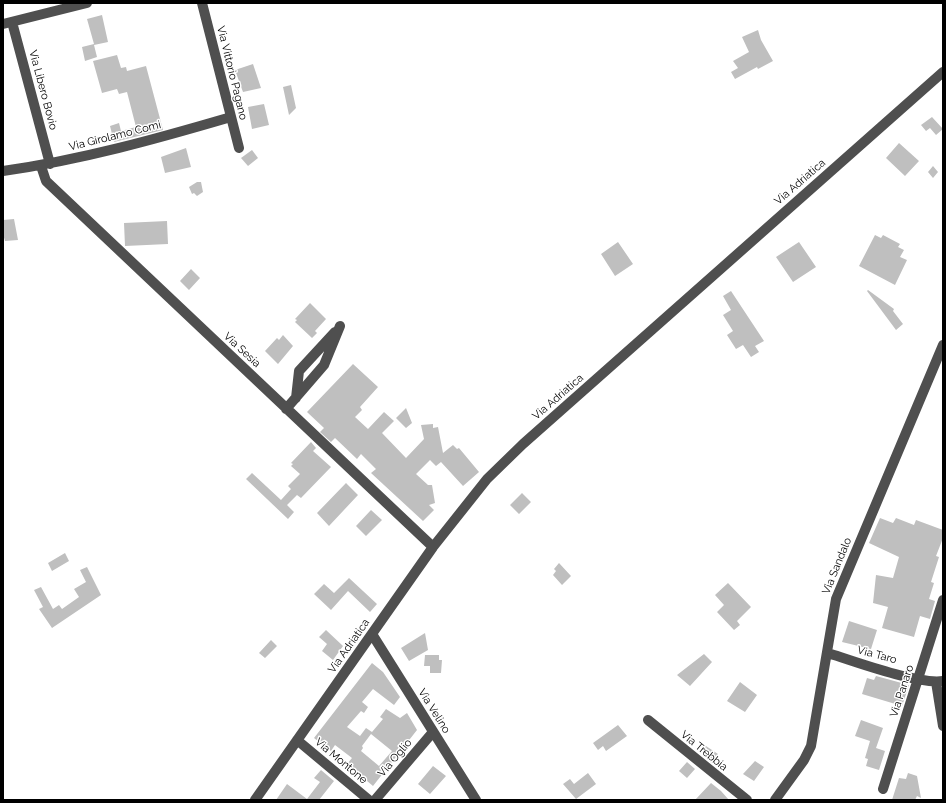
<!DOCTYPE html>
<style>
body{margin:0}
#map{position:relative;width:946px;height:803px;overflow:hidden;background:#fff;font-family:Raleway,sans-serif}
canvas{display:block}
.frame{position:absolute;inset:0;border:4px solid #000;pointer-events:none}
</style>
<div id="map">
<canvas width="946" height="803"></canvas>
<div class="frame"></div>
</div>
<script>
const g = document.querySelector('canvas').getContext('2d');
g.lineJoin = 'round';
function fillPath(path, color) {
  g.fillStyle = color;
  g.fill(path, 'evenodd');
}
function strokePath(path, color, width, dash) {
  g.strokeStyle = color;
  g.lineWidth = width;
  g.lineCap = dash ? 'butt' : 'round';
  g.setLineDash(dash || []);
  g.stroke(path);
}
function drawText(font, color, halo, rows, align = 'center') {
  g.font = font + ' Raleway,sans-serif';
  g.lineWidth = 3;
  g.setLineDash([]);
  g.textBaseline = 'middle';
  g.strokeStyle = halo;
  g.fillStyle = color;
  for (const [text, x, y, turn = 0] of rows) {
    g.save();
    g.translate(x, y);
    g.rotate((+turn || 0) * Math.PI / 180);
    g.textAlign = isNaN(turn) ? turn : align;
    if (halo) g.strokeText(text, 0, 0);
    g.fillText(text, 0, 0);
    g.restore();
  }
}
const building = new Path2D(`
 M102 15 108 42 94 45 97 57 85 61 82 47 94 44 87 19Z
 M758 30 761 40 773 61 758 69 757 67 735 79 731 72 738 68 733 61 749 52 742 37Z
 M117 55 121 68 126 67 127 71 146 66 163 130 114 142 110 126 119 123 121 131 136 127 127 92 119 94 117 89 102 93 93 61Z
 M253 64 261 88 243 92 235 70Z
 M291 85 296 108 289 115 283 87Z
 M264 104 269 125 252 129 248 107Z
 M932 117 943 129 936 135 930 128 926 131 921 125Z
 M899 143 919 161 905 176 886 158Z
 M186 148 191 167 165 173 161 157Z
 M252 150 258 158 248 166 241 158Z
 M933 166 938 172 933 178 928 172Z
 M197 182H201L203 192 197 196 194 193 192 194 189 187Z
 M14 219 18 240 5 241 3 234V220Z
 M167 221 168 244 125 246 124 223Z
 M875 235 881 238 883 235 900 244 898 247 904 250 900 257 907 260 895 285 859 266Z
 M618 242 633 264 615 276 601 254Z
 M799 242 816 267 793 282 776 257Z
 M191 269 200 278 189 290 180 281Z
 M868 290 894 309 893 311 903 324 896 330 867 291Z
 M731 291 764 341 755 346 759 352 751 357 743 345 736 349 727 335 733 331 723 315 731 310 723 296Z
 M310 303 326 319 315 331 317 333 312 338 295 322 297 320 295 319Z
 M283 335 293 346 278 364 265 351 277 338 279 340Z
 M353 364 378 387 360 407 362 410 355 417 368 429 384 412 394 421 382 433 406 458 424 439 421 425 433 424V428L438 427 443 453 453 445 457 449 459 448 479 472 463 486 441 462 436 466 430 460 416 474 428 485H432L435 503 429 505 434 510 423 521 371 473 376 469 361 454 357 459 335 438 331 442 320 432 324 428 307 412Z
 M406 408 412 423 406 428 396 418Z
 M311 442 316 448 313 451 331 467 301 498 297 495 287 505 294 512 288 519 246 479 252 473 281 500 291 489 288 486 300 474 291 466 293 464 291 463Z
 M346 483 358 495 329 526 317 513Z
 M522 493 531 502 519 514 510 505Z
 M371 510 382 520 366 536 356 526Z
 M880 518 893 523 896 518 914 525 916 520 943 530V538L936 556 939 557 931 582 934 583 929 599 935 601 930 619 920 616 914 637 882 628 888 607 873 603 876 575 893 578 899 557 869 543Z
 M65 553 69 561 52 571 48 563Z
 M559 563 571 576 562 585 553 575 556 571 554 569Z
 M87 567 101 595 52 628 39 609 43 607 34 590 41 587 53 609 59 605 62 609 79 597 74 589 86 582 80 570Z
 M349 578 377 604 370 612 348 591 331 610 314 594 324 584 334 593Z
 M728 583 751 607 737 621 740 625 734 630 717 612 724 605 715 595Z
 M849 621 877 630 871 649 842 642Z
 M326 630 343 646 333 660 322 651 327 644 319 637Z
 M425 633 428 650 409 661 401 648Z
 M271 640 277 646 265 658 259 653Z
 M704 654 712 662 690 686 677 675Z
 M425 655H439V660H442L441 673H430V666H424Z
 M372 663 383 672 400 697 394 705 373 689 362 702 368 707 364 713 361 711 347 727 360 736 366 728 372 732 383 719 380 717 386 709 400 718 407 713 417 730 373 786 347 764 352 758 335 745 331 751 314 738ZM371 734 392 751 379 766 361 751 363 748 362 746Z
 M876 676 909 685 902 706 862 694 867 678 874 680Z
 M740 682 757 695 745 712 727 701Z
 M861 720 883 728 876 748 885 751 879 770 866 766 868 759 865 758 870 741 855 736Z
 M618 725 627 736 606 751 603 746 598 750 593 743Z
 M703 744 718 754 712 763 707 759Z
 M755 761 764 767 754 781 743 774Z
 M687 762 695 769 687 778 679 771Z
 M433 766 446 776 430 794 418 784Z
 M321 770 334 781 319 800H276L287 784 307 799 320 782 314 778Z
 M588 773 596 784 576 799 563 784 570 779 574 784Z
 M908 773 917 776 921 798 917 796 915 800H892L899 778 906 779Z
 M711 783 721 791 729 800H695Z`);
const minor = new Path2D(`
 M202 3 239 148
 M12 22 50 164
 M3 24 87 3
 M41 166 46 181 433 547
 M3 171C81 160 156 139 231 117
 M296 398 299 371 335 332
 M286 409 324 365 340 326
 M372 634 476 800
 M828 653C853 661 919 685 943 681
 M936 682 943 726
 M648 720 747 800
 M297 740 369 800
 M883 789 943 600
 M255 800 433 547 487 479 523 444 943 72
 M375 800 433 732
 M775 800 804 760 811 746 836 599 943 345`);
const streetNames = [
 ["Via Vittorio Pagano",232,73,76],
 ["Via Libero Bovio",43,90,75],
 ["Via Girolamo Comi",115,136,-14],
 ["Via Adriatica",800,182,-41],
 ["Via Sesia",242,350,43],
 ["Via Adriatica",558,397,-41],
 ["Via Sandalo",837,566,-68],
 ["Via Adriatica",349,646,-55],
 ["Via Taro",877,655,15],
 ["Via Panaro",902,691,-72],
 ["Via Velino",434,711,58],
 ["Via Trebbia",704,751,39],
 ["Via Oglio",395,758,-50],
 ["Via Montone",341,761,40]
];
fillPath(building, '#bfbfbf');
strokePath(minor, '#4f4f4f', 10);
drawText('11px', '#000', '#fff', streetNames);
</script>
